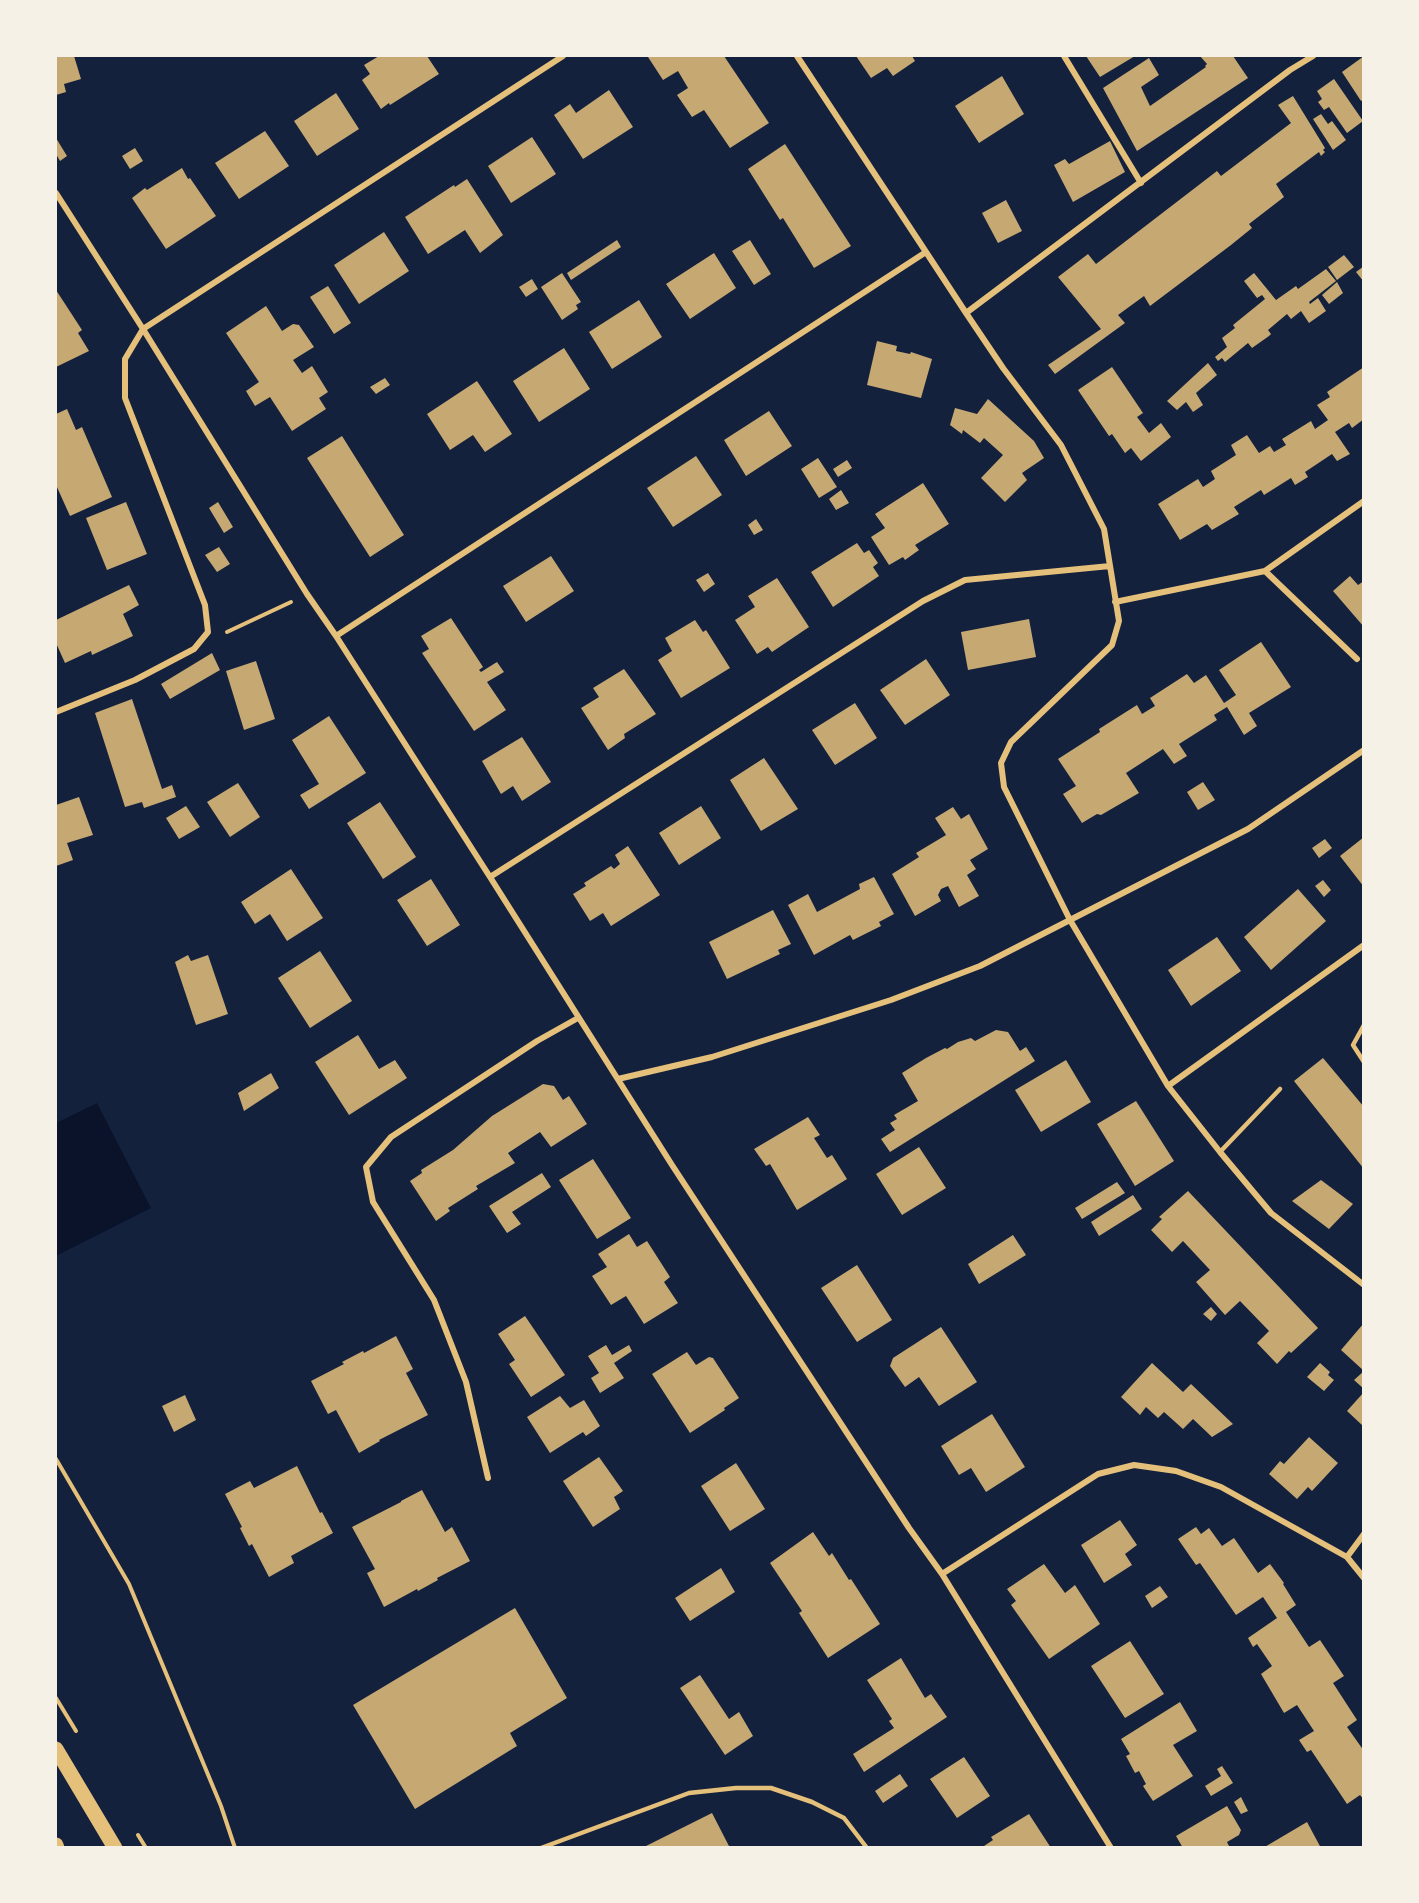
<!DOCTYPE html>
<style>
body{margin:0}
#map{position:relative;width:1419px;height:1903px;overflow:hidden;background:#14213d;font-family:Signika,sans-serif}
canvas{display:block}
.frame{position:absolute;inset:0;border:57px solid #f6f1e7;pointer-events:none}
</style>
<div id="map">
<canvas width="1419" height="1903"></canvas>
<div class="frame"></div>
</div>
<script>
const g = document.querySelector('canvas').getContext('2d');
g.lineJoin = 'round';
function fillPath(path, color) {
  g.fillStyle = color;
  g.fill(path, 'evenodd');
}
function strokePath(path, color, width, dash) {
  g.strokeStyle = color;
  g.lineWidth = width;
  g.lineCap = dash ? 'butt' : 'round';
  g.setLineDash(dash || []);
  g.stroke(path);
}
const water = new Path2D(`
 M97 1103 151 1208 56 1256V1123Z`);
const building = new Path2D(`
 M56 56H74L81 79 64 84 66 92 56 95Z
 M379 56H427L439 74 390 105 389 103 381 109 362 80 370 74 364 65Z
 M651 56H724L769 123 730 148 704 110 692 117 677 95 688 88 678 71 663 80 648 57Z
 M856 56H912L915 61 893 76 887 68 871 78Z
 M1086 56H1135L1100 77Z
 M1200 56H1233L1248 78 1137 151 1103 88 1149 58 1159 75 1141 87 1150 106 1206 67 1205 66 1207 64Z
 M1364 56V99L1361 101 1342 72Z
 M1002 76 1024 114 979 143 955 106Z
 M1334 79 1363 121 1347 133 1329 107 1324 110 1318 102 1322 99 1317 91Z
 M609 90 633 127 583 159 554 115 570 104 576 113Z
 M336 93 359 129 317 156 294 121Z
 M1293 96 1325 148 1323 150 1325 152 1321 156 1319 152 1276 184 1284 197 1249 224 1252 228 1231 245 1150 306 1144 296 1118 315 1125 323 1055 374 1048 365 1101 329 1058 277 1088 254 1096 264 1217 171 1221 176 1291 123 1278 105Z
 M1321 114 1328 124 1332 121 1346 140 1333 150 1313 119Z
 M265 131 289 166 239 199 215 163Z
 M532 137 556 174 511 203 488 166Z
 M56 138 67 156 60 161 56 154Z
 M1110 141 1125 172 1073 202 1054 165 1065 159 1069 164Z
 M785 144 851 246 814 268 783 218 780 220 748 169Z
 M135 148 143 161 130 169 122 156Z
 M182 168 188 179 190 178 216 216 166 249 132 198 145 188 147 190Z
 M467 179 503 235 480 253 465 230 428 254 405 217 454 185 455 187Z
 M1006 200 1022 231 998 243 982 213Z
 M384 232 409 271 359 304 334 265Z
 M617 240 621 247 571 280 567 273Z
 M750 240 771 274 754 285 732 251Z
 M714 253 736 288 690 319 666 284Z
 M1344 255 1354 267 1337 280 1328 267Z
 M1364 266V282L1356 272Z
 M1326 269 1336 281 1309 302 1310 304 1318 298 1326 311 1309 323 1301 311 1291 319 1287 314 1268 330 1271 334 1269 336 1252 348 1248 343 1225 362 1222 358 1218 361 1215 357 1227 347 1222 338 1235 328 1233 325 1265 299 1262 295 1257 298 1244 281 1254 273 1276 300 1296 286 1298 289Z
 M562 273 581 302 576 305 578 309 562 320 541 287Z
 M532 279 538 289 526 297 519 287Z
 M1337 282 1343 293 1329 304 1322 295Z
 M328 286 351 323 334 334 310 297Z
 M56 290 82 330 78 333 89 351 56 367Z
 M639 300 662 337 612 369 589 332Z
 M266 306 282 331 293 324 299 325 314 347 293 360 302 373 312 366 328 392 319 398 326 409 292 431 270 397 255 406 246 391 259 382 226 333Z
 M877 341 897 346 896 351 910 354 911 352 932 359 921 398 867 385Z
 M564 348 590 389 539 422 513 381Z
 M1208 363 1217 375 1196 393 1203 405 1193 412 1186 402 1177 410 1167 401Z
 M1112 367 1143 413 1137 417 1149 433 1161 423 1171 437 1141 461 1131 448 1125 453 1112 434 1109 436 1078 390Z
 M1364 367V419L1352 428 1349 423 1335 432 1350 454 1337 461 1332 454 1305 472 1308 477 1295 485 1291 478 1264 495 1261 490 1234 507 1239 514 1212 530 1207 524 1180 540 1158 504 1198 479 1203 487 1215 479 1211 471 1236 455 1231 445 1247 435 1259 453 1270 446 1274 452 1286 445 1282 439 1311 421 1315 429 1328 420 1317 405 1330 397 1327 392Z
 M385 378 390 385 376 394 370 387Z
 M477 381 512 434 485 452 473 435 450 450 427 414Z
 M988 399 1034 441 1044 458 1022 473 1027 480 1005 502 981 478 1003 455 984 438 980 443 963 430 962 434 950 425 955 408 977 414Z
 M67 409 76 430 82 427 112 497 70 516 56 485V414Z
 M769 411 792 446 746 476 724 440Z
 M342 436 404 535 370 557 307 458Z
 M696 456 722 495 673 527 647 488Z
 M818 458 837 487 819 498 801 469Z
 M847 460 852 468 838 477 833 469Z
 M923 483 949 524 915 545 919 550 905 560 903 557 889 565 871 537 885 528 875 514Z
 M841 490 849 503 836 510 829 499Z
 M126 502 147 554 107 570 86 518Z
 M218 502 233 527 224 533 209 508Z
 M756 519 763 530 754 535 748 525Z
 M857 543 864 553 869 550 878 563 873 567 879 576 833 607 811 572Z
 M219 547 230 564 217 572 205 555Z
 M551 556 574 591 526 622 503 586Z
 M708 573 715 584 704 592 696 580Z
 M1350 576 1358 585 1364 581V627L1333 591Z
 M777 578 809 627 772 652 768 647 757 654 735 620 755 607 748 596Z
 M129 585 139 605 123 614 133 636 92 655 91 651 65 663 56 643V620Z
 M451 618 483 667 479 670 481 672 497 662 504 672 487 682 506 710 474 731 422 653 429 649 421 636Z
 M1029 619 1036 657 968 670 961 632Z
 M695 620 703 632 706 630 730 668 681 698 658 660 672 651 665 638Z
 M1261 642 1291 687 1249 713 1257 726 1244 735 1227 707 1214 715 1217 720 1179 744 1187 756 1174 764 1163 749 1126 773 1139 793 1101 815 1097 814 1082 823 1063 794 1076 786 1058 759 1100 732 1099 729 1137 705 1142 714 1155 706 1150 698 1187 674 1194 683 1206 675 1224 703 1236 695 1219 670Z
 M212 653 220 670 170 699 161 684Z
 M926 659 950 695 905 725 880 690Z
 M256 661 275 719 244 730 226 671Z
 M624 669 656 714 624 734 625 738 608 750 581 708 599 697 593 688Z
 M132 699 162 789 172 785 176 797 144 808 142 802 125 807 95 713Z
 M855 703 877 738 835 765 812 730Z
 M329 716 366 773 309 809 300 795 319 784 292 740Z
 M522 737 551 782 522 801 513 786 501 794 482 761Z
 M764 758 798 809 761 831 730 780Z
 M1203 782 1215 800 1198 810 1187 792Z
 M238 783 260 817 230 837 207 802Z
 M79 797 93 835 67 843 73 860 56 866V805Z
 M380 802 416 857 383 879 347 823Z
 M186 806 200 827 179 839 166 818Z
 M701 806 721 838 679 865 659 833Z
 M953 807 961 819 969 814 988 849 970 860 976 869 967 875 979 896 959 907 948 886 941 889 938 895 941 901 915 916 892 874 919 857 916 853 946 835 935 818Z
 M1364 837V887L1340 856Z
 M1325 839 1332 848 1319 858 1312 848Z
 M628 846 660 895 611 926 603 913 590 921 573 894 586 886 584 883 611 866 614 869 620 864 615 855Z
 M291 869 323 918 287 941 270 914 255 924 241 902Z
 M874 877 894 914 879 922 881 926 853 940 850 935 814 955 788 905 808 894 817 912 860 889 859 884Z
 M431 879 460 925 427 946 397 900Z
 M1323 880 1331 890 1324 897 1315 886Z
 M1298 889 1326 921 1271 970 1244 937Z
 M773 910 791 944 778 950 780 954 727 979 709 942Z
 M1217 937 1241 971 1191 1006 1168 970Z
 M320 951 352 1001 310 1028 278 978Z
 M188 955 191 961 208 955 228 1014 196 1025 175 962Z
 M996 1030 1008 1032 1020 1051 1026 1047 1035 1061 890 1152 881 1139 895 1130 890 1123 897 1119 894 1115 918 1101 902 1073 926 1058 945 1048 947 1049 958 1042 971 1038 975 1041Z
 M358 1035 379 1069 395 1060 407 1078 349 1115 315 1062Z
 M1323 1058 1364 1107V1169L1294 1081Z
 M1066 1060 1091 1102 1041 1132 1015 1090Z
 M271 1073 279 1088 244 1111 238 1093Z
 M543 1084 554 1086 563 1100 569 1096 587 1124 551 1147 540 1132 508 1153 515 1163 476 1186 478 1189 448 1208 450 1211 436 1221 410 1181 422 1173 421 1170 453 1150 492 1116Z
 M1136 1101 1174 1161 1135 1186 1097 1124Z
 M808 1117 820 1135 814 1138 827 1158 832 1155 847 1179 797 1210 770 1164 766 1166 754 1149Z
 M919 1147 946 1188 902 1215 876 1174Z
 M593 1159 631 1218 597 1239 559 1180Z
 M542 1173 551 1187 512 1212 521 1224 507 1233 489 1206Z
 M1321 1180 1353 1204 1329 1229 1292 1201Z
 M1117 1182 1125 1193 1082 1219 1075 1208Z
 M1188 1191 1318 1328 1291 1353 1289 1351 1277 1364 1257 1343 1269 1331 1240 1301 1225 1315 1196 1282 1210 1270 1183 1241 1172 1252 1151 1230 1162 1219 1159 1217Z
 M1133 1195 1142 1209 1099 1236 1091 1222Z
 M629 1234 637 1247 647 1241 670 1277 664 1282 678 1303 644 1324 626 1296 611 1305 592 1276 607 1267 598 1254Z
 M1013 1235 1026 1255 979 1284 968 1264Z
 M857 1265 892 1320 857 1342 821 1288Z
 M1211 1307 1217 1314 1211 1321 1203 1314Z
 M525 1316 565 1375 531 1397 509 1364 515 1360 498 1334Z
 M1364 1323V1371L1341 1350Z
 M941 1327 977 1382 939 1406 919 1377 905 1387 890 1366 893 1358Z
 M396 1336 413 1369 406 1373 428 1415 379 1440 380 1441 359 1453 336 1410 328 1414 311 1381 344 1364 342 1362 363 1351 364 1353Z
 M606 1345 612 1355 629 1345 632 1351 614 1363 624 1378 600 1393 591 1378 599 1373 588 1356Z
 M687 1352 696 1365 709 1357 713 1358 739 1398 724 1408 725 1410 690 1433 652 1374Z
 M1152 1363 1183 1392 1191 1384 1233 1424 1212 1437 1193 1419 1183 1429 1164 1412 1158 1418 1146 1407 1140 1415 1121 1397Z
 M1320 1363 1330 1372 1328 1375 1334 1380 1324 1391 1307 1377Z
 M1364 1371V1389L1354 1380Z
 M1364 1392V1424L1362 1425 1347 1411Z
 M185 1395 196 1420 174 1432 162 1406Z
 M560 1396 570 1408 584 1400 600 1426 586 1436 583 1432 550 1453 527 1417Z
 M992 1414 1025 1467 986 1492 971 1468 959 1475 941 1446Z
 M1309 1437 1338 1463 1312 1491 1308 1487 1297 1499 1269 1474 1280 1461 1284 1464Z
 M599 1457 623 1491 614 1497 620 1509 593 1527 563 1481Z
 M736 1463 765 1509 730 1531 701 1486Z
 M297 1466 320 1513 322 1512 333 1533 291 1556 294 1563 269 1577 252 1544 249 1546 240 1528 242 1527 225 1494 250 1481 254 1488Z
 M422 1490 445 1532 452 1527 470 1561 437 1578 438 1580 418 1591 417 1589 384 1607 367 1573 375 1569 352 1527 401 1502V1501Z
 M1120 1520 1137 1545 1125 1554 1132 1565 1104 1583 1081 1545Z
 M1196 1527 1201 1534 1209 1528 1222 1546 1234 1538 1258 1573 1270 1564 1284 1583 1283 1584 1296 1605 1286 1612 1309 1647 1320 1640 1344 1676 1333 1683 1357 1720 1347 1727 1364 1751V1800L1360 1795 1347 1804 1311 1750 1307 1752 1299 1740 1314 1731 1297 1705 1284 1713 1261 1674 1272 1666 1257 1644 1253 1647 1248 1638 1277 1618 1263 1597 1236 1615 1200 1563 1196 1565 1178 1539Z
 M813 1532 829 1556 832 1553 849 1580 851 1579 880 1624 828 1658 799 1613 802 1611 770 1563Z
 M1044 1564 1065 1593 1075 1585 1100 1624 1049 1659 1011 1605 1016 1601 1007 1589Z
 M721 1568 735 1592 690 1621 675 1598Z
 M1160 1586 1168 1597 1152 1608 1145 1596Z
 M515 1608 567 1698 510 1733 517 1746 415 1809 353 1705Z
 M1130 1641 1164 1694 1125 1718 1091 1666Z
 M901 1658 925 1698 931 1694 947 1717 864 1772 853 1754 894 1728 889 1721 892 1719 867 1680Z
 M700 1675 729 1719 739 1712 753 1736 725 1755 680 1688Z
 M1180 1702 1197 1731 1173 1745 1193 1776 1153 1801 1143 1786 1146 1784 1139 1771 1135 1773 1126 1756 1130 1754 1121 1739Z
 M964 1757 990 1796 957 1818 930 1779Z
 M1222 1766 1233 1783 1211 1796 1205 1786 1221 1776 1217 1769Z
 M900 1774 908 1786 883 1803 875 1791Z
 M1241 1797 1248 1811 1241 1814 1234 1802Z
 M1227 1806 1241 1830 1239 1835 1227 1842 1230 1848H1183L1176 1836Z
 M712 1813 730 1848H642Z
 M1029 1814 1051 1848H981L993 1840 991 1837Z
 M1307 1822 1321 1848H1263Z`);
const path = new Path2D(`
 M227 632 291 602
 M56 1459 129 1584 221 1806 235 1848
 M56 1698 76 1731
 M138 1835 146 1848`);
const service = new Path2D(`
 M1364 1025 1353 1045 1364 1062
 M1220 1152 1280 1089
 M541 1848 689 1793 736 1788H771L812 1802 844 1818 867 1848`);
const minor = new Path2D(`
 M797 56 926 252
 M1064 56 1141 183
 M56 193 143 329 307 594 336 636 490 877 672 1165 909 1528 942 1574 1111 1848
 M966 313 1003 368 1061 445 1104 529 1119 621 1112 645 1011 742 1001 763 1004 787 1070 920 1168 1086 1220 1152 1271 1213 1364 1285
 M1265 571 1357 659
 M1115 602 1265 571 1364 501
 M336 636 926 252 966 313 1290 70 1313 56
 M56 712 135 680 194 649 208 632 205 605 125 398V359L143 329 563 56
 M490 877 923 601 965 580 1110 566
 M618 1079 712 1057 891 1000 980 966 1248 829 1364 750
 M1168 1086 1364 945
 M488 1478 466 1382 434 1300 373 1202 366 1167 391 1137 537 1041 578 1018
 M1347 1557 1364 1534
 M942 1574 1098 1474 1134 1465 1176 1471 1221 1487 1347 1557 1364 1578`);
const primary = new Path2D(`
 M56 1749 115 1848
 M56 1845 57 1848`);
fillPath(water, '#0b132b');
fillPath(building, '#c6a872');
strokePath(path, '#e5c07b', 4);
strokePath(service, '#e5c07b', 4.5);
strokePath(minor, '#e5c07b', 6);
strokePath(primary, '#e5c07b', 15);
</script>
